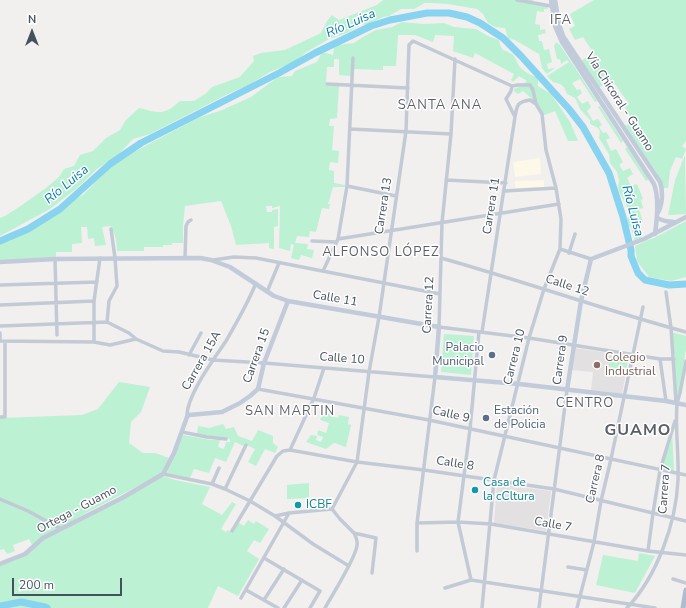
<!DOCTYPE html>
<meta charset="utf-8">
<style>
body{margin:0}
#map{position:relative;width:686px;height:608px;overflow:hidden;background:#f2efef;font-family:"Nunito Sans",sans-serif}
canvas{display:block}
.north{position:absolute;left:12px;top:12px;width:40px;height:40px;-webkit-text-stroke:3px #fff;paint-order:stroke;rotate:0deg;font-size:11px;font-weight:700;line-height:16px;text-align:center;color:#46515e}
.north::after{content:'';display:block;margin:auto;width:14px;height:18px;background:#46515e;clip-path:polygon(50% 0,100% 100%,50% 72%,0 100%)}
.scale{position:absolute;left:12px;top:578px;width:110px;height:18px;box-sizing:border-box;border:2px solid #46515e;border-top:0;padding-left:5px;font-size:12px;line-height:14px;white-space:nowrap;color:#46515e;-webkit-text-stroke:3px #fff;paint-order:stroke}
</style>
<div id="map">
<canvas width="686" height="608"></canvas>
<div class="north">N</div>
<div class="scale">200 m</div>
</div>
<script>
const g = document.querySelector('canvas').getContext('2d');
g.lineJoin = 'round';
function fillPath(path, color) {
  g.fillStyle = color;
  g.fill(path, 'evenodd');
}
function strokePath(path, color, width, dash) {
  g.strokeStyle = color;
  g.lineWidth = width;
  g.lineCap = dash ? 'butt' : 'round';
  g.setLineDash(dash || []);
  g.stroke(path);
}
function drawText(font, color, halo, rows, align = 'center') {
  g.font = font + ' "Nunito Sans",sans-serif';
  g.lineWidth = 3;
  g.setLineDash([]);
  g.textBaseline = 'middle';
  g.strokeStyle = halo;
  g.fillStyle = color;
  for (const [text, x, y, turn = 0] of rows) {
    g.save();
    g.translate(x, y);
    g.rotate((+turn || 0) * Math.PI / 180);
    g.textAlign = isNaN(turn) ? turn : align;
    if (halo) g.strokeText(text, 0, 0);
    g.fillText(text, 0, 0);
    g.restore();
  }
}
const commercial = new Path2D(`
 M540 158 541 174 515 177 513 162Z
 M544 180V187L515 188V181Z`);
const education = new Path2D(`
 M575 348 629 356 622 394 591 390 593 372 571 370Z
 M497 484 551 491 546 531 494 523Z`);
const green = new Path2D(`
 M383 0H533L534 4 547 5 548 9H544V12L537 11 535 24 540 25V30L545 29 546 33 538 35 539 41H542L544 50 549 49 552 62 547 64 548 69 555 68 547 74 542 68 539 54 515 40 508 38 505 28 495 27 488 23 483 14 477 9 448 4 432 3H425L414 9H401L389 16 383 17 367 25 361 24 347 33 329 39 305 53 296 61 270 72 250 84 230 93 150 134 133 139 119 154 97 169 77 188 50 209 0 236V218L5 216 19 207 46 188 59 177 64 169 74 166 80 155 93 151 106 138 120 130 125 121 139 108C160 113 163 116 180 101H194L205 94 212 87 240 77 254 61 253 56 261 53 285 50 321 33 327 21 332 15 339 20 377 5Z
 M594 0H686V141L682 146 686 149 682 159 676 157 670 171 668 188H663L657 173 625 126 633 121 625 108 629 104 615 84 607 82 599 88 581 61 588 56 590 59 595 55 583 37 575 40 569 29 575 26 570 14Z
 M402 22 423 24 444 23 454 27 476 29 488 36 499 40C502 54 504 48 513 55 516 58 517 63 519 66 524 72 531 75 538 78V86L551 94 570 122 578 141H568L555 111 542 116 530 97 523 91 518 94 514 91V89L521 86 527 81 519 76 513 82 511 80 514 74 475 53 473 58 453 51 454 36 435 35 433 42 415 35H398L396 66H383V70L354 69 351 76 339 75V59H334V67H327L326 82 325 85 339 86 337 118 330 119 329 126H334L332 150 339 151 338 163 330 162 329 170 334 171V183L345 185V187H333L328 204H330L329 209 322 208 316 232 310 231 309 237 297 236 295 243 308 244 307 249 314 250 312 258 301 255 299 260 291 258 294 245 291 244 290 251 279 248 280 206 272 208V206H266L267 212H272V210L278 209V226L274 227V249L269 248V243L236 245 231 226 221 201 185 206 183 225V243H172V245H163V247H144V251H117L116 239 111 226 102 227 106 245 95 246 94 238 88 239 87 227H81L82 243 72 244V252H56V257L0 260V243L32 229 76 198 83 195 108 169 130 154 198 118 222 110 251 97 278 77 292 76 295 71 317 62 322 52 333 55 334 48 338 45 354 43 363 37 376 30 392 27Z
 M556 42 560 45 597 101 595 102 580 79 572 83 577 90 580 89 582 93 577 97 582 104 588 101 591 107 587 111 593 121 598 119 602 125 599 127 603 133 606 132 610 138 606 140 611 151 616 149 623 162 619 165 623 171 630 168 633 174 627 178 631 186 637 184 643 199 641 200 643 208 639 209 643 222 638 224 642 239 635 241 631 228 627 224V219L631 214 619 192 618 187 619 180 617 172 610 163 609 154 599 138 600 131 598 128 590 124V120L580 109 575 98 567 94 564 87 560 84 553 82 547 76 569 62 567 60 561 64 560 59H557L554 46Z
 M600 106 623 141 621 143 598 107Z
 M627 147 647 176 649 179 646 181 625 149Z
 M685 155 686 214 668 215 675 180Z
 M686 221V277L671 281 649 277 637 261 635 246 648 240 654 238Z
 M671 332 686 336V349L678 401H674L675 359Z
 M444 334 474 336 471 375 441 372Z
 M611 355 628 358 626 369 609 367Z
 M119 382 150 387 141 412 131 422 129 443 143 453H155L169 458 161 474 86 513 71 522 43 536 32 545 29 539 13 545 15 551 7 554 4 549 0 550V418L82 415 98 409Z
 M323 413 330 414V416L338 418 339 415 349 417 348 424 351 425 346 447 334 443 326 449 306 442 311 435 317 436 316 440 321 442 323 437 317 435 318 430 326 433 329 423 320 420Z
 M223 424 226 429 234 427 238 436 252 441 258 430 273 436V443L278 447 275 453 265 449 256 466 248 462 255 449 244 444 243 446 235 442 226 462 215 458 209 473 194 469 190 478 165 473 183 435 211 440H220L218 447 224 449 226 442H230V439L197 434 198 426 209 428Z
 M672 430 674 471 662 468Z
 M163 476 175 480 210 487 202 504 222 515 232 502 236 504 221 529 226 532 228 530 232 533 239 523 244 526 248 520 254 524 256 521 269 529 260 543 254 540 247 551 259 559 238 596 218 586 208 608H0V566L18 559 44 539Z
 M309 483V498L287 499V485Z
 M639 553 655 556 635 593 596 585 603 555 638 561Z`);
const river = new Path2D(`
 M0 241 28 229 60 209 110 164 141 143 279 73 315 53 371 26 390 20 427 13H449L467 17 480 23 503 38 521 56 569 109 583 127 609 173 623 217 631 250V256L638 273 645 280 669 285 686 284
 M0 606 21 602 45 607 47 608`);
const street = new Path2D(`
 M517 0 551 6
 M455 59 451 134 442 223 439 327 529 338 660 359H674
 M327 84 408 88
 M512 86 518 85H530L533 90 536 104
 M350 129 451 134
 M446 180 506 183
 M347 186 396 196
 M505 191 556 188
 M338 239 559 204
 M312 241 336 242
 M560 249 591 259
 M569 253 575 234
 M185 258 186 226 188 222 191 220
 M441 258C523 281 604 310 686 332
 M55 259 57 335
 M213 260 234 257 256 258 440 294
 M323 271 338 239 347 186 353 58
 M0 285 97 282
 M267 292 279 263
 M666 292 671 328 676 402
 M0 305 94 301
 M107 322 109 301 117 286 115 258 111 229
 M0 326 107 322 129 333 136 339
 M482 332 515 117 506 99 511 91 512 86
 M0 333V341
 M0 341 94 342 110 345 136 339 163 351 179 352 213 360 264 363 435 377 417 523V551
 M94 342V301L100 258
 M189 355 201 333
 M660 359 666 401
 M258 389 429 420 686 475
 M0 417H5V342
 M187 417C186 396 214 359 226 341 237 322 248 303 256 283
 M182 432 207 437 226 439
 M290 450 357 462 424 470 554 489 686 521
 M163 474 212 484 225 489 250 501 275 516 313 544 349 566
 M212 484 219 468
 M225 489 246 445
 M0 499 28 511 61 529
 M332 509 357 462 369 372 379 317 406 131 409 45 413 41 512 86
 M275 516 289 513 332 509 340 519 354 533 376 538 372 573
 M417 523 458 522 491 524 648 551 686 555
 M232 531 277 456 283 451 290 450 314 398 324 368
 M648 551 653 513 660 470 675 421
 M264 558 320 591 310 608
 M568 567 587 570
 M673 579 686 583
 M471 580 458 522 470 429 479 332
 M445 588 471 580 655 608
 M246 590 278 608
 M241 598 289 513
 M264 600 284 569
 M284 608 302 580
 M325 608C331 597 357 556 357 545 358 541 356 537 354 533
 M482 608 494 480 529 338 544 289 560 249 561 219 556 188 546 150 542 114 536 104 530 100C517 102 517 105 515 117
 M539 608 567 390
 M577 608 594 542 601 501 611 459 643 307
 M627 608C657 576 676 524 678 480 679 454 675 429 677 403L680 393 686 361`);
const secondary = new Path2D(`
 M551 0 555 26 562 42 654 184C659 197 657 220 655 234
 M555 0 559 24 563 36 660 182C663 191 663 205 657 214
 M657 218 665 221 674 222
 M0 262 55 259 200 258 211 260 230 267 274 296 288 301 439 327 435 377 519 384 666 401 686 405
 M567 390 581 301 591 259 644 239 686 217
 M0 564 25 554 43 538 122 498 163 474 174 453 187 417 189 415 222 412 240 403 250 396 258 389 264 363 288 301`);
const primary = new Path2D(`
 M683 608 686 590`);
const markers = [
 [492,355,4,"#5c6f8a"],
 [597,365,4,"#8d6e63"],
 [486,418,4,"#5c6f8a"],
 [475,490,4,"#0f9aa8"],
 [298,505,4,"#0f9aa8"]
];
const streetNames = [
 ["Vía Chicoral - Guamo",619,102,57],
 ["Carrera 13",384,206,-81],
 ["Carrera 11",492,206,-81],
 ["Calle 12",567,286,18],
 ["Calle 11",335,299,10],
 ["Carrera 12",429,305,-87],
 ["Carrera 15",257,356,-70],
 ["Carrera 10",515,357,-76],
 ["Calle 10",342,359,4],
 ["Carrera 9",561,360,-82],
 ["Carrera 15A",202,361,-60],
 ["Calle 9",451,415,13],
 ["Calle 8",455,464,9],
 ["Carrera 8",596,479,-77],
 ["Carrera 7",665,489,-86],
 ["Ortega - Guamo",77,510,-28],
 ["Calle 7",553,525,10]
];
const serviceNames = [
 ["Palacio",484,348],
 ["Municipal",484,362],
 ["Estación",494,411,"left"],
 ["de Policia",494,425,"left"]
];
const educationNames = [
 ["Colegio",605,358],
 ["Industrial",605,372]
];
const cultureNames = [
 ["Casa de",483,483],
 ["la cCltura",483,497],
 ["ICBF",306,505]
];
const neighbourhoodNames = [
 ["IFA",561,21],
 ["SANTA ANA",440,106],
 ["ALFONSO LÓPEZ",381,253],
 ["CENTRO",585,404],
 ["SAN MARTIN",290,412]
];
const waterNames = [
 ["Río Luisa",351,24,-24],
 ["Río Luisa",67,185,-40],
 ["Río Luisa",632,211,75]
];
const districtNames = [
 ["GUAMO",638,431]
];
fillPath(commercial, '#fdf8e8');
fillPath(education, '#e3e0e1');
fillPath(green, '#bcf1d4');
strokePath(river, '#87d3f0', 7);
strokePath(street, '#c2cad5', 3.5);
strokePath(secondary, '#c1cbd9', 4.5);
strokePath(primary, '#aebccf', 5);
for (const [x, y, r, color] of markers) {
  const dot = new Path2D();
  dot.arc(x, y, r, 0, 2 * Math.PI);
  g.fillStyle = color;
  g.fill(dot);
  strokePath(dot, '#fff', 1.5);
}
drawText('12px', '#46515e', '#fff', streetNames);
drawText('12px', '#4e5e75', '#fff', serviceNames, 'right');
drawText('12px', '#785e54', '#fff', educationNames, 'left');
drawText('12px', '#0d838f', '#fff', cultureNames, 'left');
g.letterSpacing = '1px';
drawText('13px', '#5b5f65', '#fff', neighbourhoodNames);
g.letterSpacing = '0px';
drawText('italic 13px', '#077ba9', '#fff', waterNames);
g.letterSpacing = '1px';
drawText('bold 16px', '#5b5f65', '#fff', districtNames);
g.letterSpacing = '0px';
</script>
